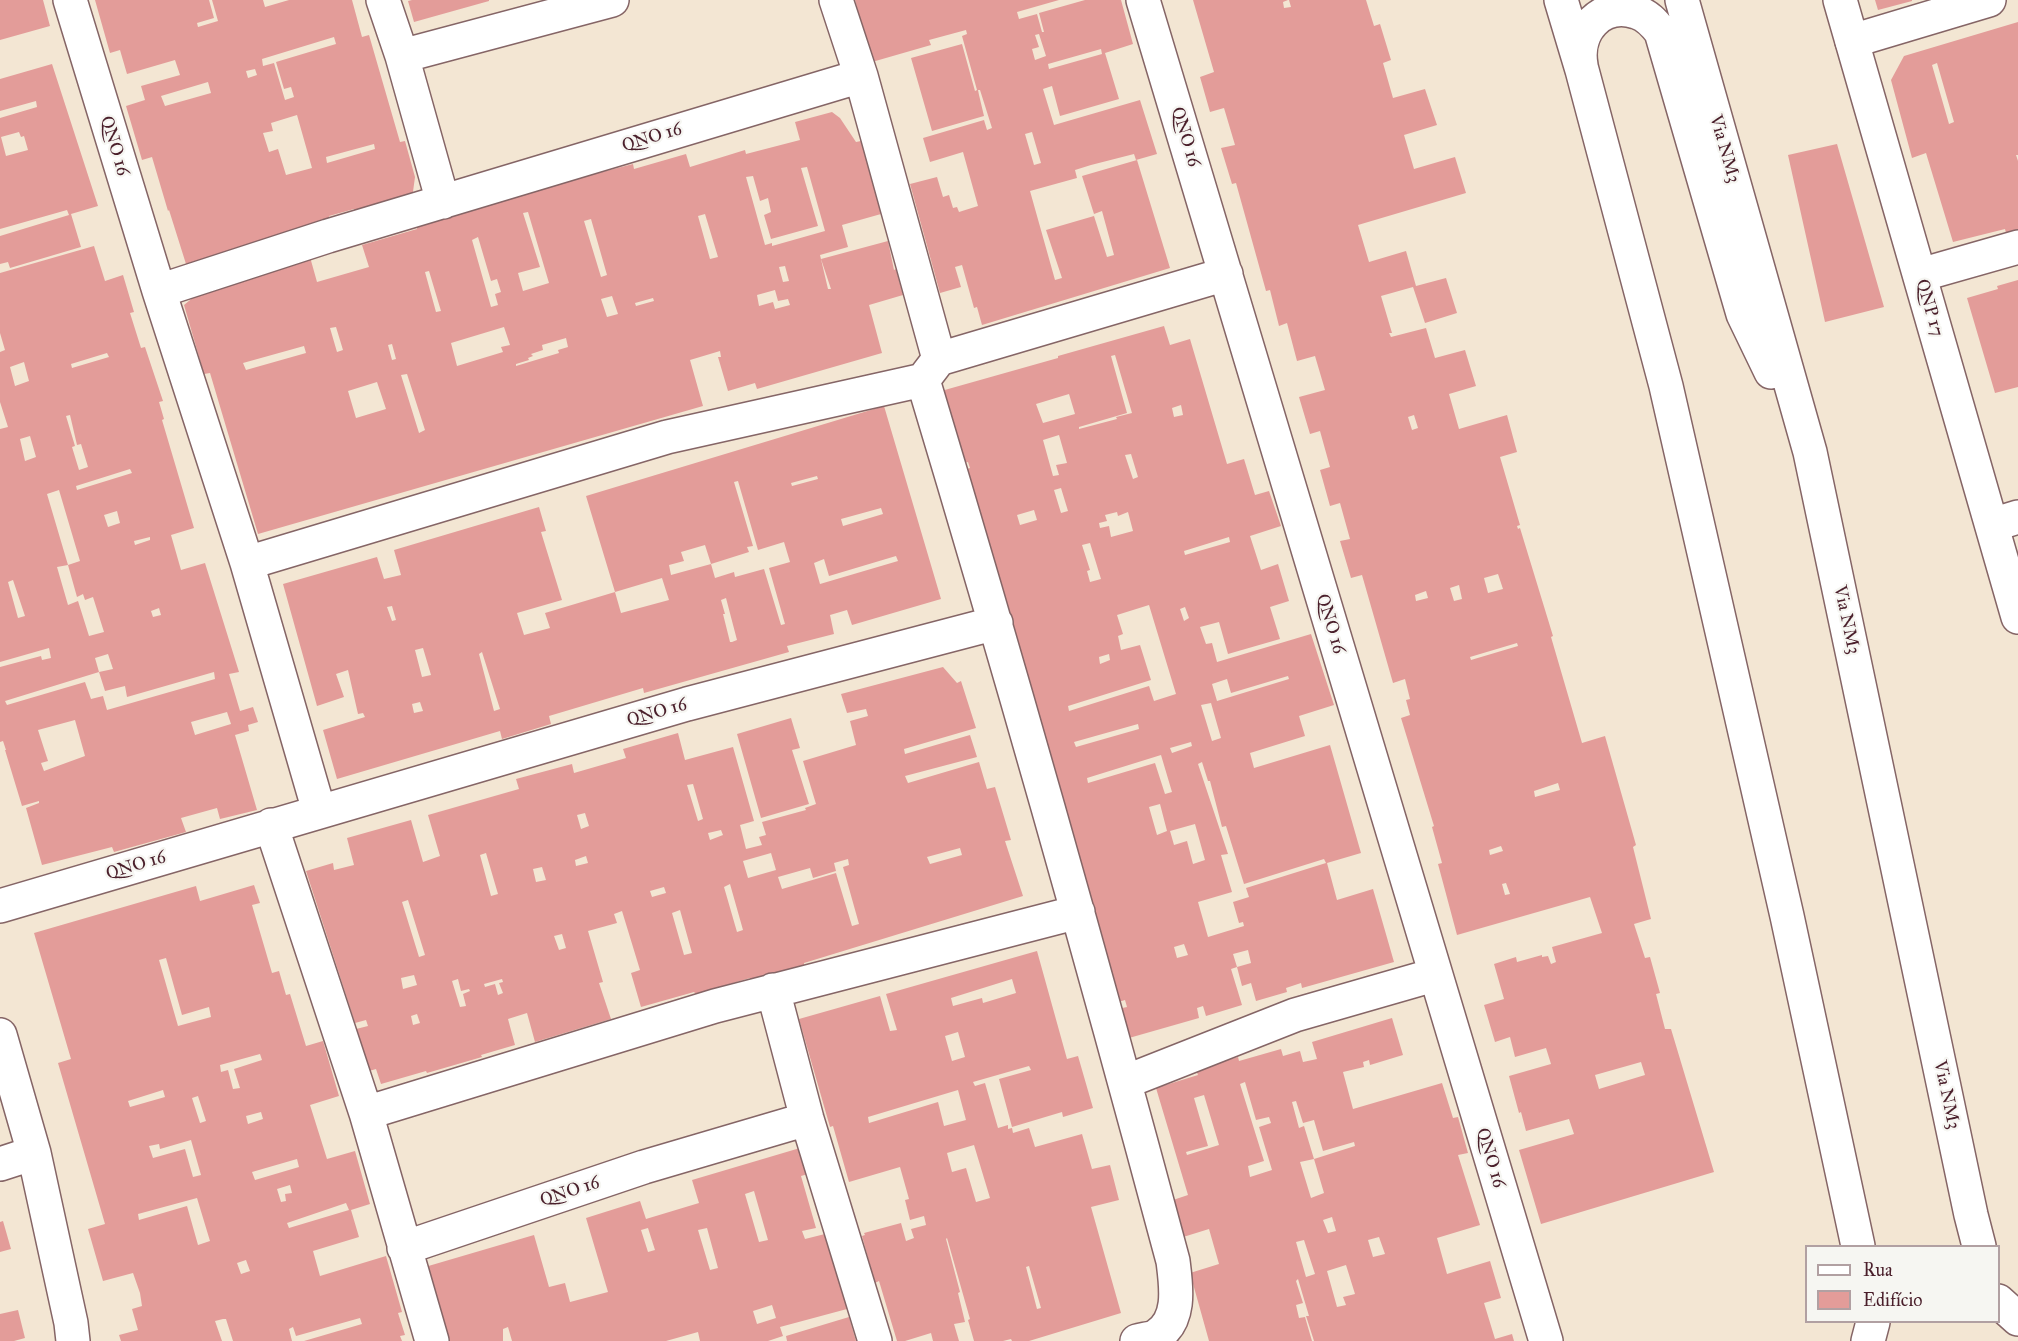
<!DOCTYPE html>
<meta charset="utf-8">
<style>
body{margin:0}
#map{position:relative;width:2018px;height:1341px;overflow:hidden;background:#f3e6d3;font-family:"IM FELL Great Primer",serif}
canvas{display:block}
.legend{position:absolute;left:1805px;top:1245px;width:195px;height:78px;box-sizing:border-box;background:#f6f6f2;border:2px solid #b1a0a2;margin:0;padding:8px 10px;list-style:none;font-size:18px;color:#4a1f2b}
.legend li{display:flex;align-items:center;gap:12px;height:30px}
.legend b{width:30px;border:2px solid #b1a0a2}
</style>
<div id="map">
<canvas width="2018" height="1341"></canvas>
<ul class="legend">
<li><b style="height:8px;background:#fff"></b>Rua</li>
<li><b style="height:16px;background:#e39c99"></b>Edifício</li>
</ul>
</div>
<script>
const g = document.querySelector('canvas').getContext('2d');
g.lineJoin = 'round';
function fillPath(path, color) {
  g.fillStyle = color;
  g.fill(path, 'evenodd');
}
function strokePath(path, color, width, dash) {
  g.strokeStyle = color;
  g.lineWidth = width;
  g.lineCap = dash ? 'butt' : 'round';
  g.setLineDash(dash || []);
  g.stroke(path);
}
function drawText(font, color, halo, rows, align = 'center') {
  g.font = font + ' "IM FELL Great Primer",serif';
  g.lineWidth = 4.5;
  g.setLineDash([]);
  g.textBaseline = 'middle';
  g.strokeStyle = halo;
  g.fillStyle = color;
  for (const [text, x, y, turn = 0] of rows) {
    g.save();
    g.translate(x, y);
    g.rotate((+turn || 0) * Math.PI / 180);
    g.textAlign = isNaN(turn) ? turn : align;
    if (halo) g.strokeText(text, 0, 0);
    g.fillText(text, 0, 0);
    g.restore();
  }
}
const building = new Path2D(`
 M0 0H43L50 26 0 40Z
 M95 0H209L214 18 197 23 198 27 218 21 212 0H263L265 7 289 0H352L362 37 369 35 400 142 405 141 415 177 412 199 356 215 354 209 329 216 331 222 186 264 169 210 168 211 152 157 142 160 126 106 145 100 141 86 180 75 175 60 127 74 120 50 110 53ZM334 37 336 44 276 62 284 89 291 87 294 97 285 100 274 63 263 66 262 59ZM255 69 257 75 248 78 246 71ZM208 82 211 93 165 106 161 96ZM297 115 312 168 286 175 278 149 269 152 263 133 273 131 271 123ZM374 144 375 149 327 163 326 157Z
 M412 0H489V1L414 22 408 1Z
 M855 0H1059L1017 12 1019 19 1037 14 1042 32H1044L1039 13 1085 0H1121L1133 44 1105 53 1119 99 1060 116 1052 86 1043 89 1054 125 1140 100 1157 154 1136 160 1134 154 1091 165 1075 170 1077 178 1030 191 1055 280 1062 278 1046 230 1094 216 1107 257 1114 255 1102 211 1094 214 1082 176 1137 160 1170 268 982 325 977 307 974 308 962 265 955 267 961 287 940 293 910 184 937 177 943 197 949 195 953 208 957 207 959 212 978 206 963 152 930 162 923 138 984 120 987 130 992 128 980 90H978L979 95 984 116 932 131 911 58 962 44 975 91 977 90 962 36 967 34 966 30 929 40 931 45 872 62ZM1039 34 1046 56 1035 60 1032 49 1039 47 1035 35ZM1101 49 1102 54 1049 69 1048 64ZM1032 132 1041 163 1034 165 1025 134Z
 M1193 0H1288L1283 2 1284 8 1291 7 1289 0H1366L1374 26 1380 24 1391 60 1383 63 1393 98 1425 89 1437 125 1404 135 1414 169 1455 157 1466 193 1358 225 1369 262 1406 251 1416 286 1446 278 1457 313 1425 323 1413 287 1381 296 1392 333H1389L1391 337 1426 328 1435 358 1465 350 1476 386 1449 394 1459 429 1507 415 1517 452 1500 457 1520 525 1517 526 1518 529 1520 528 1553 636 1551 637 1582 743 1605 736 1636 845 1633 847 1651 919 1634 924 1645 958 1650 957 1660 993 1656 994 1665 1029H1671L1714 1172 1541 1224 1519 1150 1574 1134 1569 1119 1526 1131 1521 1112 1519 1113 1509 1076 1551 1064 1546 1048 1515 1057 1510 1037 1495 1042 1484 1005 1504 999 1494 964 1516 957 1517 962 1542 955V957L1548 956 1551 964 1556 962 1552 947 1602 933 1590 897 1457 935 1438 864 1442 863 1432 827 1434 826 1401 718 1410 715 1406 700 1410 699 1405 679 1393 683 1362 575 1351 578 1340 541 1350 539 1340 503 1330 506 1320 470 1330 467 1320 431 1310 434 1299 397 1325 390 1315 356 1297 361 1287 323 1279 326 1270 290 1266 291 1236 183 1232 184 1221 148 1235 145 1224 108 1210 112 1200 77 1214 72ZM1414 415 1418 428 1412 430 1408 417ZM1498 574 1503 589 1488 593 1484 578ZM1459 585 1462 599 1454 601 1450 588ZM1426 591 1428 598 1416 601 1415 595ZM1517 643 1518 646 1471 660 1470 657ZM1558 783 1560 790 1535 797 1534 791ZM1501 846 1503 851 1490 855 1489 850ZM1506 883 1510 894 1505 895 1502 884ZM1641 1062 1645 1075 1599 1089 1595 1075Z
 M1875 0H1912V1L1878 10Z
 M2018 22V155H2016L2018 161V233L2007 237 2005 229 1953 242 1926 153 1912 158 1891 80 1904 56ZM1937 63 1954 122 1949 124 1932 65Z
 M52 64 98 206 71 214 81 247 10 268 8 262 0 264V236L69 215 67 210 0 229V118L37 107 36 101 0 111V79ZM19 132 21 137 24 136 28 150 6 156 1 137Z
 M832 112 840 118 856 142 861 141 881 214 842 225 848 247 820 255 828 289H831L821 259 888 241 894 270 896 269 903 295 869 305 882 353 757 389 755 383 728 391 718 357H721L720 351 690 360 703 406 258 534 210 373 204 374 184 305 201 291 310 257 317 282 369 267 362 245 417 229V227L579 178 633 164 634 169 686 154 690 167 745 150 746 154 800 140 795 122ZM807 167 825 231 772 246V243L765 245 746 177 753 176 760 201 768 198 771 212 764 215 771 239 818 226 801 168ZM528 212 549 283 523 291 518 273 540 267 523 213ZM705 214 718 257 710 259 698 216ZM591 219 607 275 601 277 584 221ZM478 237 491 281 497 279 501 292 495 294 498 305 491 307 472 240ZM785 266 789 281 783 282 779 267ZM429 271 441 311 436 312 425 272ZM775 290 778 301 788 299 790 305 775 309 773 302 759 306 757 295ZM612 296 618 314 607 317 601 299ZM653 298 654 301 636 306 635 303ZM336 327 343 350 337 352 330 328ZM504 327 510 345 501 347 503 352 457 366 451 343ZM566 338 568 347 558 350 559 353 516 366V364L529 360 528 358 533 356 531 354 543 350 542 345ZM392 344 396 359 392 360 388 345ZM304 346 306 353 246 370 243 363ZM407 374 425 430 419 433 401 375ZM377 382 386 409 356 418 348 391Z
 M1837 144 1884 307 1825 322 1788 155Z
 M94 246 105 281 123 275 134 312 130 313 141 348 145 347 163 401 159 402 164 419 162 420 194 528 171 535 181 570 205 563 239 672 229 674 240 711 253 707 258 722 248 725 249 731 235 735 257 810 220 819 217 808 181 818 186 832 114 852 112 847 42 865 26 808 39 803V801L22 806 5 750H6L3 741 0 742V667L41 656 42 660 51 658 49 648 0 662V429L8 427 0 402V352L5 350 0 333V273ZM107 353 109 357 72 368 71 364ZM24 362 29 381 15 386 10 367ZM70 415 77 445 81 444 88 467 79 470 72 447 75 446 66 416ZM30 436 36 457 25 461 20 439ZM130 469 132 473 77 490 76 486ZM59 490 80 561 68 565 77 597 83 594 85 600 93 597 104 632 89 636 78 601 68 605 57 567 68 565 47 494ZM117 511 120 523 108 527 104 515ZM150 537V540L135 545 134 541ZM13 580 25 616 18 618 8 582ZM159 608 161 615 153 617 151 611ZM108 654 113 669 99 672 95 658ZM99 672 105 691 125 686 127 697 214 672 215 679 107 710 103 696 91 699 85 682 7 705 5 701ZM227 712 231 724 195 735 191 722ZM75 720 85 756 44 771 41 763 48 761 38 730Z
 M2018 280V387L1995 393 1967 298 1998 289 1997 286Z
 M1164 326 1170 345 1190 339 1227 464 1244 459 1255 495 1269 491 1281 526 1250 536 1261 570 1278 564 1289 601 1270 607 1280 639 1228 654 1219 622 1200 627 1206 644 1212 643 1217 662 1311 634 1334 705 1299 716 1305 736 1250 753 1254 768 1330 745 1361 853 1327 863 1337 900 1373 889 1394 962 1302 988 1301 983 1286 988 1287 992 1256 1001 1251 983 1242 986 1237 967 1251 963 1248 950 1233 954 1237 967 1231 969 1242 1005 1206 1016 1203 1006 1197 1008 1199 1018 1115 1042 927 395 1058 358V356ZM1115 355 1132 413 1116 417 1117 419 1079 429V427L1127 413 1111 356ZM1069 394 1075 414 1043 423 1036 404ZM1181 405 1183 415 1174 417 1172 408ZM1059 435 1067 463 1056 465 1059 475 1053 476 1043 440ZM1131 454 1138 477 1133 479 1125 455ZM968 462 970 468 961 471 959 464ZM1061 488 1068 511 1061 513 1054 490ZM1034 510 1037 520 1020 525 1017 515ZM1117 512 1118 516 1128 512 1133 531 1111 537 1109 526 1100 528 1099 523 1107 521 1105 515ZM1229 537 1230 542 1185 555 1184 551ZM1090 543 1101 579 1090 582 1087 571 1090 570 1082 545ZM1149 605 1176 694 1154 701 1149 686 1069 711 1068 706 1151 680 1140 645 1121 650 1118 636 1123 634 1117 615ZM1185 607 1189 618 1184 621 1180 609ZM1109 654 1110 660 1100 664 1099 657ZM1288 676 1289 679 1217 701 1212 684 1227 679 1231 693ZM1211 703 1221 738 1212 741 1201 705ZM1138 724 1139 729 1076 747 1074 742ZM1191 742 1192 746 1172 753 1170 748ZM1161 755 1172 792 1165 794 1155 763 1088 783 1087 778ZM1202 762 1208 781H1210L1222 827 1226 826 1244 884 1324 859 1326 863 1246 888 1249 897 1233 902 1239 923 1243 922 1244 926 1208 937 1198 902 1232 892 1221 855 1228 854 1198 764ZM1160 804 1167 831 1157 835 1149 807ZM1195 824 1205 860 1193 864 1187 841 1174 845 1170 831ZM1184 944 1188 955 1177 958 1174 947ZM1125 1000 1127 1007 1113 1010 1112 1004Z
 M884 406 941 599 852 625 847 610 830 615 834 634 787 646 789 652 644 693 643 688 549 716 551 724 502 739 500 731 337 779 323 730 365 717 363 713 358 714 348 670 336 674 344 697 317 706 283 584 377 557 384 579 401 575 394 550 539 507 546 531 541 532 562 600 517 613 524 635 550 628 545 613 615 592 621 613 669 600 662 578 615 592 586 496ZM817 476 818 479 792 486 791 483ZM738 481 758 550 784 542 790 562 769 568 785 624 781 625 764 569 735 577 734 572 715 578 711 564 671 575 669 565 684 561 681 552 705 545 711 564 749 552 747 547 753 546 734 482ZM881 508 883 514 843 526 841 519ZM896 556 898 561 820 584 814 563 824 559 829 576ZM726 598 737 640 732 642H730L723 614H725L721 600ZM392 606 396 620 392 621 387 607ZM423 648 431 675 422 677 415 650ZM482 652 500 709 494 711 479 654ZM420 702 423 711 414 713 412 704Z
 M943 667 957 683 961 681 976 728 904 749 905 754 970 735 977 757 905 776 908 783 979 762 987 789 995 787 1011 840 1005 841 1023 896 804 963V965L750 980V978L696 994 694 992 641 1007 631 973 640 970 622 911 614 914 617 923 588 931 603 982 599 983 611 1019 535 1042 527 1013 508 1019 515 1045 481 1055 482 1057 427 1073 426 1071 381 1084 376 1069 369 1071 356 1029 368 1026 366 1020 355 1023 306 871 333 863 334 870 354 865 347 838 411 820 423 862 440 856 428 815 519 789 516 779 572 764 574 773 626 758 623 749 678 733 685 760 733 747 754 821 740 825 746 849 762 845 759 837 766 835 762 822 806 810 805 808 816 804 803 761 856 745 850 721 868 716 866 709 847 713 841 694ZM693 784 703 819 698 821 687 785ZM585 813 589 826 581 829 577 815ZM721 830 723 835 710 840 708 833ZM960 848 962 855 930 864 927 857ZM486 853 498 894 491 896 480 855ZM771 853 776 870 748 878 743 861ZM586 856 588 863 576 866 575 860ZM848 859 849 865 843 867 859 924 852 926 836 873 782 889 778 877 810 868 813 878 836 871 834 863ZM542 867 546 880 536 882 533 869ZM730 884 743 930 737 932 724 887ZM664 887 666 893 652 897 650 891ZM408 900 425 955 419 957 402 902ZM680 910 692 953 684 955 672 913ZM562 934 566 948 559 950 554 936ZM414 975 417 985 403 989 401 978ZM458 979 461 991 469 989 470 991 463 994 466 1006 460 1007 452 981ZM502 979 503 982 499 983 503 993 498 995 495 984 485 987 484 984ZM417 1014 420 1023 413 1025 411 1016Z
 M791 718 800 748 792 750 809 804 761 818 737 734Z
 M254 885 260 903 252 905 272 973 279 971 286 995 290 994 306 1046 323 1041 339 1096 310 1105 327 1159 355 1151 370 1204 351 1210 359 1237 313 1251 320 1276 386 1256 402 1312 398 1313 405 1335 400 1336 402 1341H304L362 1324 360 1318 296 1336 293 1327 289 1329 292 1341H233L226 1319H223L215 1321 222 1341H121L119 1335 138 1330 132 1309 142 1306 140 1293 133 1273 103 1281 88 1229 105 1224 58 1063 71 1059 34 933 196 886 200 901ZM166 958 182 1015 209 1007 211 1017 178 1026 159 960ZM260 1054 262 1060 234 1069 240 1088 233 1089 228 1070 221 1072 220 1065ZM163 1090 165 1097 130 1107 128 1101ZM198 1096 206 1121 200 1123 192 1098ZM261 1112 263 1119 248 1124 246 1116ZM191 1140 201 1175 193 1177 185 1149 153 1158 149 1146 159 1144 160 1149ZM297 1159 299 1167 255 1180 252 1172ZM290 1185 292 1193 285 1194 286 1201 281 1202 277 1189ZM197 1198 210 1241 198 1245 187 1206 139 1220 138 1214ZM346 1203 349 1210 289 1228 287 1223ZM246 1260 250 1271 241 1274 237 1263Z
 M1037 951 1067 1059 1078 1056 1093 1108 1063 1117 1062 1112 1012 1127 999 1079 1031 1070 1029 1066 973 1082 975 1086 985 1083 998 1128 1008 1125V1129L1012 1128 1013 1133 1029 1128 1035 1147 1082 1134 1092 1169 1110 1165 1119 1200 1091 1207 1121 1313 1029 1341H1012L1011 1339 1003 1341H974L968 1320 970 1319 947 1238 946 1239 960 1292 958 1293 965 1322 954 1324 959 1341H933L931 1333 905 1341H897L879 1281 875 1283 862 1236 865 1235 864 1233 901 1223 906 1241 914 1238 911 1229 926 1225 924 1216 910 1220 905 1200 909 1199 900 1167 849 1182 833 1126 830 1127 799 1019 880 996 890 1031 897 1030 886 994ZM1012 979 1016 993 983 1003 982 998 953 1006 951 998ZM958 1032 965 1057 952 1061 945 1036ZM958 1090 966 1120 944 1126 938 1102 869 1123 868 1117ZM974 1145 990 1198 976 1202 966 1168 952 1172 947 1153ZM1029 1266 1041 1308 1037 1309 1026 1267Z
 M1392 1018 1403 1055 1370 1065 1369 1060 1363 1062 1364 1067 1343 1072 1353 1109 1442 1083 1453 1118 1458 1117 1468 1153 1458 1155 1480 1225 1437 1238 1447 1274 1490 1261 1501 1298 1484 1303 1495 1339 1512 1334 1514 1341H1314L1306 1316H1309L1298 1279 1296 1281 1303 1303 1296 1305 1299 1318 1305 1317 1312 1341H1209L1190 1273 1219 1264 1209 1229 1180 1238 1170 1201 1188 1195 1156 1088 1198 1075 1196 1070 1238 1057 1239 1061 1281 1049 1283 1056 1300 1051 1303 1062 1317 1059 1312 1042ZM1245 1082 1256 1120 1269 1117 1271 1123 1259 1127 1272 1170 1250 1177 1248 1166 1264 1161 1240 1084ZM1204 1095 1219 1145 1187 1155 1186 1152 1208 1146 1194 1098ZM1296 1101 1303 1123 1314 1120 1323 1151 1354 1142 1355 1146 1314 1159 1324 1193 1311 1198 1300 1162 1314 1159 1304 1126 1299 1128 1292 1102ZM1332 1217 1336 1231 1328 1233 1323 1220ZM1379 1237 1385 1254 1373 1257 1368 1240ZM1304 1240 1315 1274 1306 1277 1296 1242ZM1346 1265 1355 1294 1343 1297 1346 1305 1337 1307 1327 1271Z
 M800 1148 808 1174 801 1176 816 1228 802 1231 805 1239 825 1234 849 1307 847 1309 780 1327 783 1336 768 1341H700L698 1332 666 1341H512L508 1327 503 1329V1341H448L425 1267 534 1235 549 1287 565 1283 570 1302 608 1292 586 1218 640 1201 646 1219 699 1203 692 1180ZM754 1191 768 1240 759 1242 745 1194ZM648 1228 655 1250 648 1252 641 1230ZM707 1228 718 1268 710 1270 698 1230ZM772 1305 776 1318 757 1324 753 1311Z
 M3 1221 11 1249 0 1252V1222Z
 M18 1310 25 1338 14 1341H0V1314Z
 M849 1317 856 1341H787L786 1336Z`);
const street = new Path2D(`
 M70 0 159 291 247 563 319 811
 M383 0 402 56 443 202
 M836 0 861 76 939 359
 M1143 0 1546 1341
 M1852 41 1989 0
 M402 56 612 0
 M1920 275 2018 247
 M159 291 328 236 861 76
 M923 380C1011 672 1094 966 1173 1261 1176 1285 1182 1321 1156 1336 1151 1339 1143 1339 1137 1341
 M1992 525 2018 517
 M247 563 667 437 923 380 939 359 1226 274
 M271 825 366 1113 432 1341
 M0 906 687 704 996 623
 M773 990 807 1119 875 1341
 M0 1035 34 1153 71 1323 73 1341
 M1125 1082 1295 1015 1434 975
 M366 1113 715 1006 1078 912
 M0 1164 34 1153
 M404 1248 644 1167 807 1119`);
const secondary = new Path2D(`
 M1561 0 1582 70 1666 386 1787 916 1858 1246
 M1682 0 1810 452 1971 1215 1979 1246
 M1840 0 2018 617
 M1581 65C1575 31 1601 1 1636 12 1647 15 1654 23 1661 32L1743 314 1771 372
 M1998 1301 2018 1319
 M1868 1341 1873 1322`);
const streetNames = [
 ["QNO 16",1185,137,73],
 ["QNO 16",652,138,-17],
 ["QNO 16",114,146,73],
 ["Via NM3",1724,149,74],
 ["QNP 17",1929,308,74],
 ["Via NM3",1846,620,78],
 ["QNO 16",1330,624,73],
 ["QNO 16",657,713,-16],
 ["QNO 16",136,866,-17],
 ["Via NM3",1946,1095,78],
 ["QNO 16",1490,1158,73],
 ["QNO 16",570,1192,-18]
];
fillPath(building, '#e39c99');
strokePath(street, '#856566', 36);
strokePath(secondary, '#856566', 36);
strokePath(street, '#fff', 33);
strokePath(secondary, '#fff', 33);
drawText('18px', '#4a1f2b', '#f6f6f2', streetNames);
</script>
